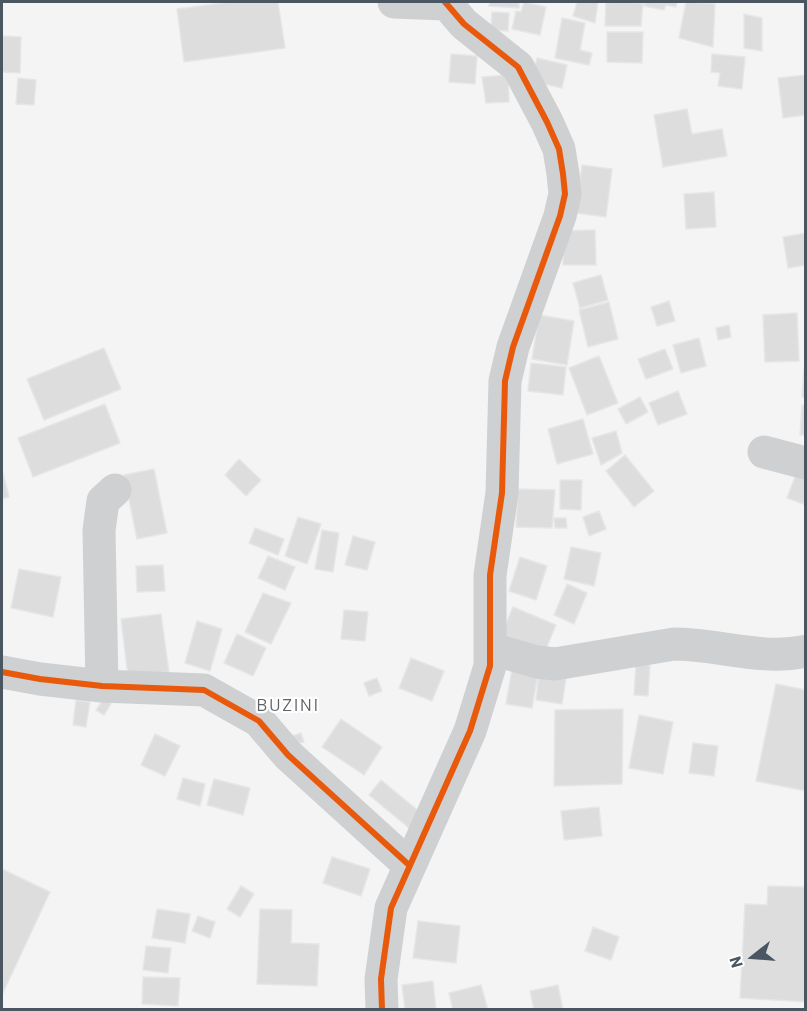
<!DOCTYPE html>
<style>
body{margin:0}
#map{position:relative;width:807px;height:1011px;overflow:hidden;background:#f4f4f4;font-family:Barlow,sans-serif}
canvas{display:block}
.frame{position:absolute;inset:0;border:3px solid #4a5661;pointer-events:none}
.north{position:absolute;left:723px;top:927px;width:60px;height:60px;-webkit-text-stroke:4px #fff;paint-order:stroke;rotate:253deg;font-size:16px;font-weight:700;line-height:24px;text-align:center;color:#4a5661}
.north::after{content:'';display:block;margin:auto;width:21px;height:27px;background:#4a5661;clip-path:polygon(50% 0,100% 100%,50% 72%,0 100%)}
</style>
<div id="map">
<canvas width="807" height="1011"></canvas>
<div class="frame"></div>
<div class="north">N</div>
</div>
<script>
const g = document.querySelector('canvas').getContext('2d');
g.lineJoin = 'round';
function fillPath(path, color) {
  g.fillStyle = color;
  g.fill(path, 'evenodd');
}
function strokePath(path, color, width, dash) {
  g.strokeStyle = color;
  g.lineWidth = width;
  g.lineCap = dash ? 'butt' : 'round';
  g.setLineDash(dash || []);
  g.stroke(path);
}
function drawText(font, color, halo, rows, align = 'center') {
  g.font = font + ' Barlow,sans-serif';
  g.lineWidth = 4.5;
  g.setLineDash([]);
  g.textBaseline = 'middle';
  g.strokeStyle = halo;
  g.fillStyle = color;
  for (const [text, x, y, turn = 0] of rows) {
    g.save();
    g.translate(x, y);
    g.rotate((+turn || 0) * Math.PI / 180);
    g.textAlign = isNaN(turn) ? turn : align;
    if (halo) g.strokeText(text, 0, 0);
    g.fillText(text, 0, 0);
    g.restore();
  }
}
const building = new Path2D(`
 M230 2H278L285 48 184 62 177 9Z
 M490 2H519V8L489 6Z
 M524 2 546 7 540 35 512 29 516 11 521 12Z
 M577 2H598L595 23 573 16Z
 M606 2 643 3 641 26H605Z
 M645 2H677L676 7 666 5 664 10 644 6Z
 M686 2 715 4 713 47 679 38Z
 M492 12 509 13 508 31 491 30Z
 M744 14 762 18V51L744 48Z
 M562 18 585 23 580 50 592 53 589 65 555 58Z
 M607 32H643L642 63 607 62Z
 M2 36 21 37 20 73 2 72Z
 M451 54 477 56 475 84 449 82Z
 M712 54 745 57 742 89 718 86 720 73 711 72Z
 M537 58 567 65 562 88 531 81Z
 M508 75 509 102 486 103 482 77Z
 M806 75V115L783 118 778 78Z
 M18 78 36 80 34 105 16 104Z
 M687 109 692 134 722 129 727 156 663 167 654 115Z
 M582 165 612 169 606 217 576 213Z
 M714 192 716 227 686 229 684 194Z
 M595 230 596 265H563V231Z
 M806 233V265L788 268 783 237Z
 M601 275 608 300 580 308 573 283Z
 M669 301 675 321 657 326 651 307Z
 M609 302 618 339 588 347 579 310Z
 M797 313 799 361 765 362 763 315Z
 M539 315 574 321 567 365 532 359Z
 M729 325 731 337 718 340 716 328Z
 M699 338 706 366 681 373 673 345Z
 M104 348 121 389 44 420 27 379Z
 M665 349 673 369 646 379 638 359Z
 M599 356 618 403 587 415 569 368Z
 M531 363 566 367 563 395 528 391Z
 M804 369H806V398L802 397Z
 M678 391 687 414 658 425 649 403Z
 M640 397 648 412 626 424 618 409Z
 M105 404 120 443 33 477 18 438Z
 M802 405H806V435H800Z
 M583 419 593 454 557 464 548 429Z
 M616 431 622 453 601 465 592 438Z
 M625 455 654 491 634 507 606 471Z
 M239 459 261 480 246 496 225 475Z
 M2 469 9 497 2 499Z
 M154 469 167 533 137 539 124 475Z
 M796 474 806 478V505L787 498Z
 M560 480H582L581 510 560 509Z
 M518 489 555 490 552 528 516 527Z
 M599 511 606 529 589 536 583 517Z
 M298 517 321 524 307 564 285 556Z
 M554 518H566L567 528H555Z
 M255 528 284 539 278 555 249 543Z
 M322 530 339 533 333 572 315 569Z
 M353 536 375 542 367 570 345 565Z
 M571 547 601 553 594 586 564 579Z
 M268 556 295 567 285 590 258 578Z
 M520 557 547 566 536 600 509 591Z
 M163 565 165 591 137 592 136 566Z
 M19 569 61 577 53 617 11 608Z
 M567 584 587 593 574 624 554 615Z
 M263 593 291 603 271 644 245 632Z
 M513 607 556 625 543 656 500 638Z
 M344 610 368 612 365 641 341 639Z
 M161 614 169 672 128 677 121 619Z
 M197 621 222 629 210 671 185 663Z
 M237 634 266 648 253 676 224 663Z
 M411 658 444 671 432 701 399 688Z
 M513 663 539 668 532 708 506 704Z
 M636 664 650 665 648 696 634 695Z
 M539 674 566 679 562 704 536 700Z
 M377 678 382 691 369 696 364 683Z
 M776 684 806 690V791L756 781Z
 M105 697 112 702 104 715 96 710Z
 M76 700 90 702 86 727 73 725Z
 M623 709 622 784 554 786 555 710Z
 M639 715 673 722 663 774 629 768Z
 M341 719 382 747 364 775 322 747Z
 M301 733 304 742 295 744 292 736Z
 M155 734 180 746 165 776 141 765Z
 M693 743 718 746 714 776 689 773Z
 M183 778 205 784 200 806 177 799Z
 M214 779 250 788 243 815 207 805Z
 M381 780 421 813 409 828 369 795Z
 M599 807 602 836 564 840 561 811Z
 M332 857 370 869 361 896 323 883Z
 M2 869 50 892 2 995Z
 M241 886 254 894 240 917 227 909Z
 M768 886 806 887V1002L740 998 745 904 767 905Z
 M157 909 190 914 185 943 152 938Z
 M260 909 292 910 291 943 319 944 317 986 257 984Z
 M198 916 215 922 210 938 192 931Z
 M418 921 460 926 456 963 413 958Z
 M593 927 619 937 611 960 585 951Z
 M146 946 171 948 168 973 143 970Z
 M143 977 180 978 178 1006 142 1004Z
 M433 981 436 1010H405L402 985Z
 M481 985 488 1010H453L449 993Z
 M558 985 563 1010H534L530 991Z`);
const street = new Path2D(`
 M394 2 445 4
 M764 452 806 463
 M492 649 537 662 555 664 674 644C719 644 760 661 806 651
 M2 672 40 679 102 686 204 690 259 721 288 755 409 865
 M102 686 99 530 103 501 115 490
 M382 1010 381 979 391 908 470 731 490 666V575L502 493 505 381 513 347 560 216 565 194 563 174 559 149 547 122 518 67 464 24 445 2`);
const cycleway = new Path2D(`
 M2 672 40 679 102 686 204 690 259 721 288 755 409 865
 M382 1010 381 979 391 908 470 731 490 666V575L502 493 505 381 513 347 560 216 565 194 563 174 559 149 547 122 518 67 464 24 445 2`);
const neighbourhoodNames = [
 ["BUZINI",288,705]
];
fillPath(building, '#ddddde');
strokePath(building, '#e5e6e7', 1.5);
strokePath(street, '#ced0d2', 33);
strokePath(cycleway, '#e8590c', 6);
g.letterSpacing = '1.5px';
drawText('18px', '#5f6368', '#fff', neighbourhoodNames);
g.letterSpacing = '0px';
</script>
